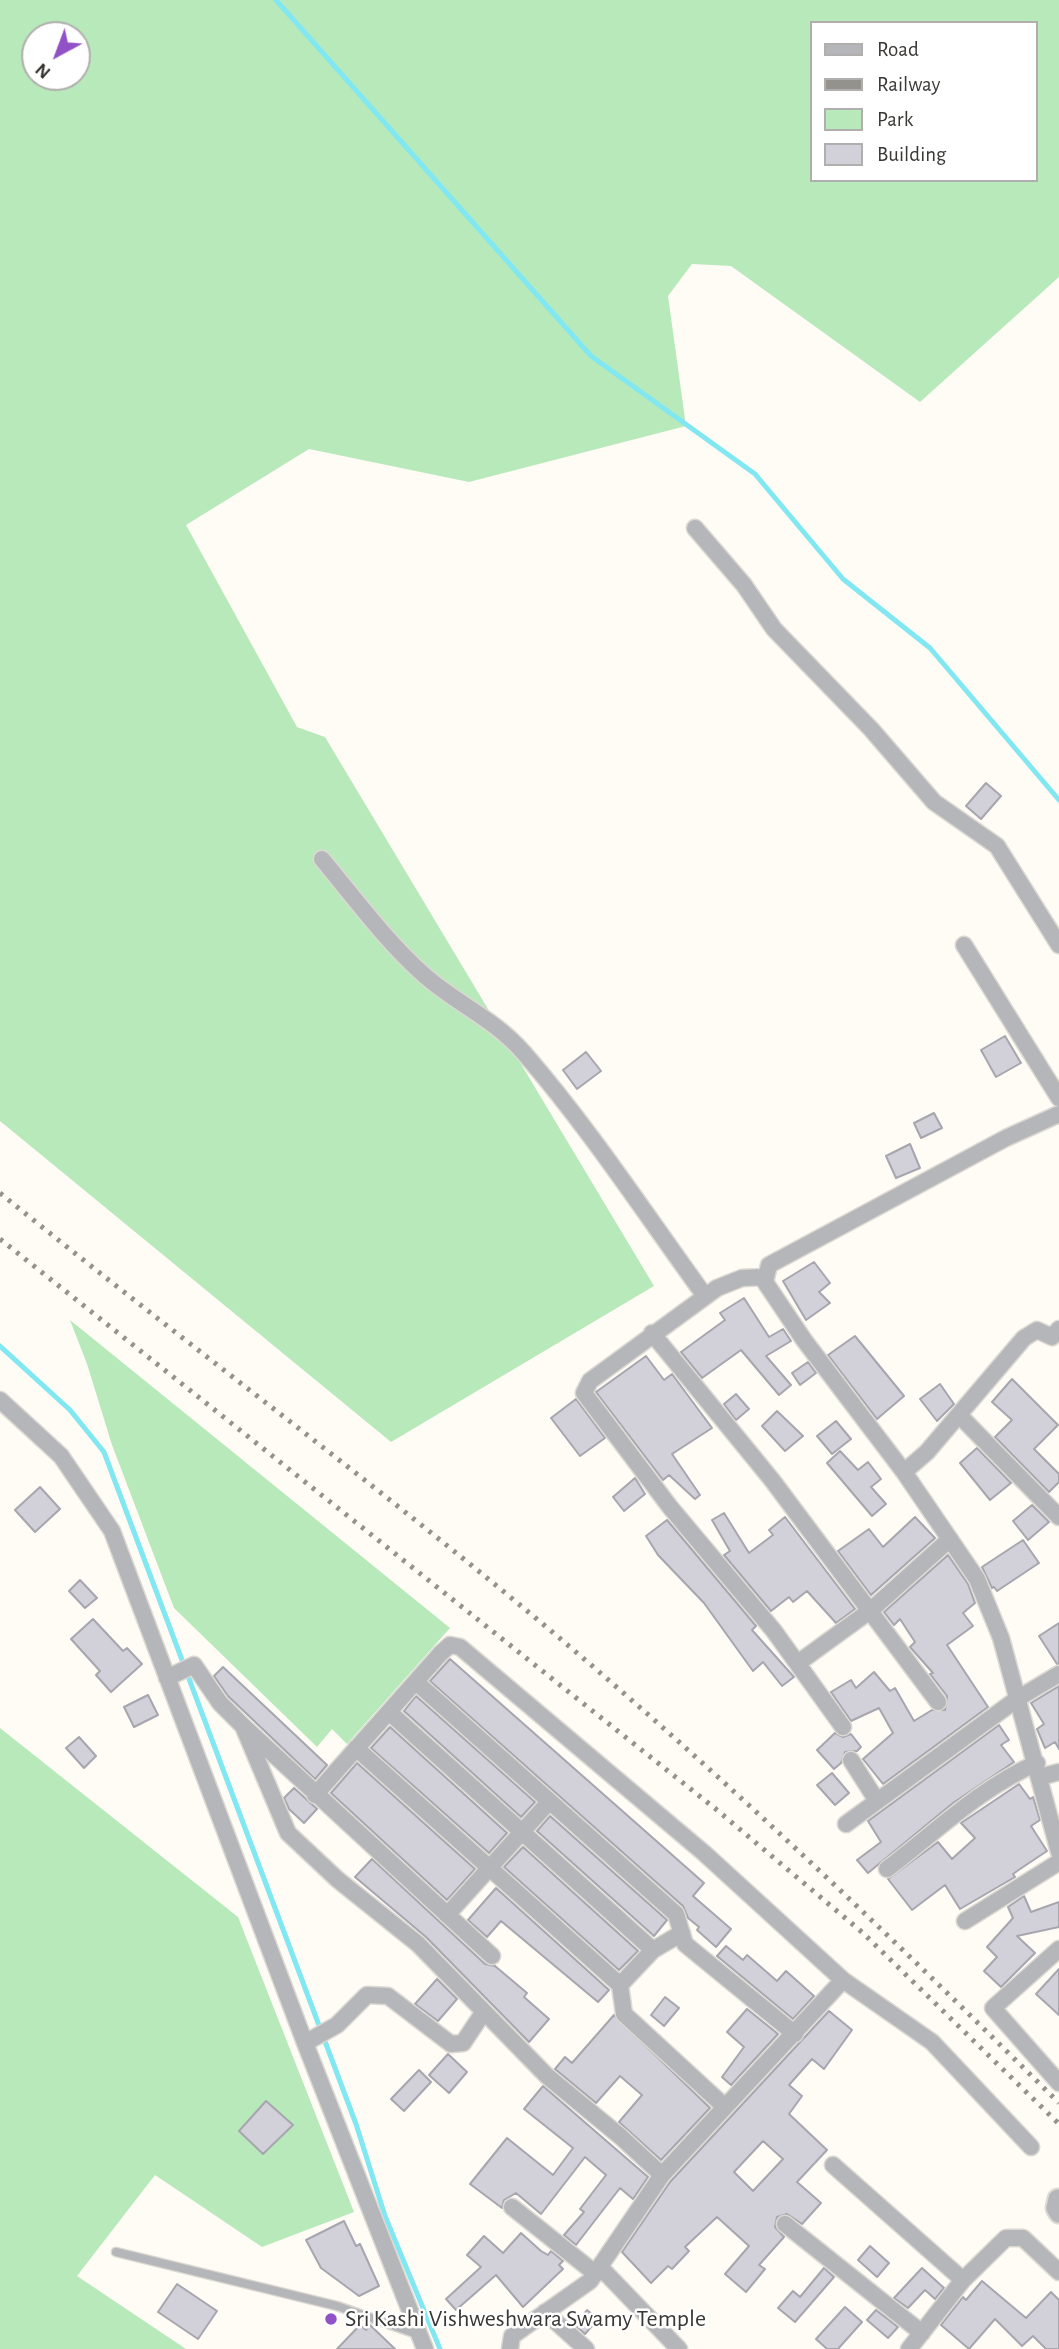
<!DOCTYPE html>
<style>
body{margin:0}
#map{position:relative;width:1059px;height:2349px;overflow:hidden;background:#fffbf5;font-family:"Alegreya Sans",sans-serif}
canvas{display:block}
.legend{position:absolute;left:810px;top:21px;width:228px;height:161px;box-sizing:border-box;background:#fff;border:2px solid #b0afae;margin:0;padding:9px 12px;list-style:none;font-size:21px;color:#3a3835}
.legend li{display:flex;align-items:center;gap:14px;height:35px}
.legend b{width:35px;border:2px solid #b0afae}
.north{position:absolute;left:21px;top:21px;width:70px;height:70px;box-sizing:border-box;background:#fff;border:2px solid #b0afae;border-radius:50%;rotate:221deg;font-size:19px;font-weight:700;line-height:28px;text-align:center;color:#3a3835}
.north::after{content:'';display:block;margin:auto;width:24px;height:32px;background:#9152c8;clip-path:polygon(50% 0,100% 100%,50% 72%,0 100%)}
</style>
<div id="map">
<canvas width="1059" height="2349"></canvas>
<ul class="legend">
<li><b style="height:9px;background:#b4b6b9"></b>Road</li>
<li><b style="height:9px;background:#94928d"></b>Railway</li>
<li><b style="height:19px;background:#b8e9bb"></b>Park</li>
<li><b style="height:19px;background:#d2d0d9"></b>Building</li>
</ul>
<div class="north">N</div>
</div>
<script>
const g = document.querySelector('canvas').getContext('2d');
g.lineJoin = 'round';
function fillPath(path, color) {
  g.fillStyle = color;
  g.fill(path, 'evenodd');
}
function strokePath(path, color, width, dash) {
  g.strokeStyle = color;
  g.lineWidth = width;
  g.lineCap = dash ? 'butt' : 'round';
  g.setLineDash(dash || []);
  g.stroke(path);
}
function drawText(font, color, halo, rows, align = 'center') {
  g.font = font + ' "Alegreya Sans",sans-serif';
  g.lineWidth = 5;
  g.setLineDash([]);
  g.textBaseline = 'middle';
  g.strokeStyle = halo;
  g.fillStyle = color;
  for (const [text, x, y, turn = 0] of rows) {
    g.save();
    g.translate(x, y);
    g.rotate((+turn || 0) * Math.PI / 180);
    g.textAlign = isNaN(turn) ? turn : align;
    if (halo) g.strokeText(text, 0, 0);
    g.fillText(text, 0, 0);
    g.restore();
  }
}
const green = new Path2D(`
 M0 0H1059V277L920 402 731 266 692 264 668 296 686 426 469 482 309 449 186 525 297 727 325 737 654 1286 391 1442 0 1121ZM812 23H1036V180H812ZM35 35H77V77H35Z
 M70 1320 450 1628 347 1744 332 1729 317 1747 174 1608 112 1445 87 1364Z
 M0 1728 238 1917 354 2212 262 2247 155 2175 77 2276 186 2349H0Z`);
const stream = new Path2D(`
 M276 0 591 356 755 474 843 579 930 648 1059 800
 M0 1346 70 1410 104 1452 356 2124 385 2216 440 2349`);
const building = new Path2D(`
 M986 783 1001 796 981 819 966 806Z
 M1005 1036 1021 1063 996 1077 981 1050Z
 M586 1052 601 1071 577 1089 563 1070Z
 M934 1113 942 1128 921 1138 914 1123Z
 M910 1144 920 1168 896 1178 886 1156Z
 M814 1262 830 1283 819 1292 830 1303 806 1320 783 1281Z
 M744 1298 769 1337 783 1329 791 1341 766 1356 791 1385 779 1395 741 1350 702 1378 681 1352 725 1320 720 1313Z
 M855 1336 904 1396 877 1419 828 1355Z
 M646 1356 664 1380 672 1374 712 1428 672 1454 700 1495 695 1499 669 1475 663 1480 596 1392Z
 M808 1362 816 1373 800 1385 792 1373Z
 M1012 1379 1058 1425 1034 1449 1059 1474V1482L1049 1492 995 1437 1012 1420 992 1402Z
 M940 1384 954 1404 937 1421 920 1399Z
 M736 1394 749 1409 736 1420 724 1404Z
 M576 1399 605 1438 580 1456 551 1418Z
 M777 1411 803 1436 785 1451 762 1426Z
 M836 1421 851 1439 832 1454 817 1436Z
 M977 1448 1011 1483 990 1500 960 1463Z
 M840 1451 858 1470 868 1462 881 1479 871 1487 886 1504 872 1516 827 1463Z
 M635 1478 645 1494 624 1511 613 1497Z
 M40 1487 60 1509 35 1532 15 1510Z
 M1032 1505 1049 1522 1028 1540 1013 1521Z
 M724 1513 749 1553 773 1535 769 1530 785 1517 855 1609 836 1623 807 1591 793 1602 789 1597 771 1611 724 1555 730 1551 712 1520Z
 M915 1517 935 1538 871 1595 838 1551 869 1529 883 1547Z
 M667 1520 756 1626 752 1630 794 1677 782 1686 763 1662 753 1671 704 1603 658 1555 646 1536Z
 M1023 1540 1039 1563 997 1591 994 1587 992 1588 982 1567Z
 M948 1555 968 1584 975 1603 963 1613 973 1626 947 1645 988 1707 883 1784 863 1759 893 1733 879 1708 851 1721 831 1692 851 1680 856 1688 874 1672 890 1691 895 1688 914 1721 932 1710H945L947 1696 930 1674 933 1673 910 1647 915 1642 900 1619 894 1625 884 1612Z
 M80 1580 97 1598 85 1608 69 1591Z
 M93 1619 123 1651 127 1648 142 1664 111 1692 96 1675 100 1671 71 1639Z
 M1059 1623V1664H1057L1039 1636Z
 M450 1659 704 1883 693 1896 731 1929 716 1947 697 1930 699 1927 688 1918 683 1906 430 1681Z
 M223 1667 327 1765 315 1779 228 1696 214 1676Z
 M1059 1686V1749L1055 1742 1045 1748 1037 1729 1044 1724 1031 1703Z
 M148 1695 158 1715 134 1727 124 1707Z
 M416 1696 535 1802 521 1817 404 1711Z
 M999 1725 1009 1740 1001 1745 1014 1762 953 1803 868 1873 857 1860 881 1842 868 1821Z
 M390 1727 507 1833 489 1853 371 1748Z
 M835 1733 843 1737 851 1734 861 1747 857 1751 845 1752 841 1763 834 1769 817 1750Z
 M79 1737 96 1756 84 1768 66 1748Z
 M357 1763 475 1869 447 1900 331 1793Z
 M832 1773 849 1793 835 1805 817 1785Z
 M1019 1784 1030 1799 1033 1797 1040 1820 1031 1826 1047 1851 1020 1869 1013 1874 1015 1877 960 1909 945 1885 912 1910 888 1879 938 1842 952 1859 975 1838 961 1823Z
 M294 1788 317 1809 304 1823 289 1809 284 1798Z
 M550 1816 667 1920 654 1936 537 1831Z
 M523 1847 638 1951 619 1970 504 1867Z
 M372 1859 485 1964 495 1966 527 1993 524 1997 549 2019 529 2042 426 1937 355 1877Z
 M496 1888 609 1990 598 2002 501 1921 487 1937 468 1920Z
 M1024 1896 1031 1912 1059 1902V1927L1017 1936 1035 1953 1001 1987 984 1971 997 1957 987 1947 1013 1918 1008 1907Z
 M726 1946 743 1960 747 1955 777 1981 786 1971 814 1996 793 2019 717 1956Z
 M1059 1969V2015L1036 1994Z
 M437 1979 457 1999 438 2021 415 2004Z
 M665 1997 679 2008 664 2026 651 2015Z
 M747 2009 778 2034 731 2085 722 2077 744 2047 727 2032Z
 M829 2011 852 2030 824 2069 812 2059 789 2085 802 2096 789 2114 827 2150 797 2182 821 2203 802 2224 787 2214 777 2217 775 2227 784 2237 759 2265 765 2269 746 2292 725 2274 749 2246 717 2217 685 2247 689 2251 672 2269 668 2266 651 2283 622 2252 670 2182ZM763 2141 783 2159 753 2191 734 2172Z
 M614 2015 710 2108 661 2160 619 2122 642 2095 620 2076 596 2103 555 2069 565 2057 572 2063Z
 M448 2054 467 2072 449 2093 429 2075Z
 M419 2070 431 2082 404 2111 391 2099Z
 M543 2086 648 2177 633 2199 620 2188 576 2245 564 2235 584 2212 580 2209 606 2175 585 2157 541 2214 516 2193 504 2200 502 2208 470 2184 507 2138 553 2175 573 2148 524 2109Z
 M266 2101 293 2125 263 2154 239 2131Z
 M344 2221 356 2246 360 2244 379 2286 359 2296 321 2268 306 2240Z
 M521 2233 541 2251 548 2255 551 2251 563 2261 559 2265 563 2269 523 2307 496 2275 456 2310 446 2299 481 2267 467 2255 484 2236 503 2253Z
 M870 2246 889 2263 877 2277 858 2260Z
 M824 2268 834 2277 795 2322 778 2308 793 2291 800 2297Z
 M922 2268 944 2288 935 2299 925 2290 908 2308 894 2298Z
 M982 2281 1026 2318 1051 2292 1059 2300V2349H1046L1033 2336 1022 2346 995 2319 969 2349 941 2325 963 2297 966 2300Z
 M177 2284 217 2311 198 2339 158 2312Z
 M845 2307 862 2322 838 2349H827L816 2339Z
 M587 2310 598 2319 585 2334 575 2325Z
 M876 2310 898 2327 888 2338 867 2320Z
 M360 2325 366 2330 370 2325 395 2349H337Z`);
const service = new Path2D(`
 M116 2252 337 2306 417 2334`);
const minor = new Path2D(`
 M695 528 744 585 774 629 871 729 934 802 997 846 1059 945
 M322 859C355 899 386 941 424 975 458 1005 492 1017 524 1053 590 1129 646 1215 705 1296
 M964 945 1059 1098
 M1059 1114 1006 1138 769 1265 765 1282 804 1340 904 1472 977 1579 1001 1638 1059 1852
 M765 1277 742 1278 717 1288 590 1381 584 1393 670 1507 774 1631 843 1727
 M652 1333 772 1480 938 1702
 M0 1400 61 1456 112 1531 305 2043 425 2349
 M959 1415 1059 1517
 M904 1472 927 1452 1024 1338 1037 1330 1052 1337 1059 1329
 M798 1663 871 1610 950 1539
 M167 1678 194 1665 220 1703 243 1726 492 1956
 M416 1682 676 1914 685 1944 795 2034
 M389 1712 653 1950
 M243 1726 288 1833 337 1879 418 1944 547 2076 621 2137 662 2175
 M356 1748 620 1985 624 2014 724 2106
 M851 1760 877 1801
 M1040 1777 1059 1772
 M315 1795 441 1653 450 1645 460 1647 704 1853 843 1980
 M846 1824 1017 1699 1059 1674
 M887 1869C936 1832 980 1788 1037 1763
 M447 1915 549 1802
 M965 1921 1059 1862
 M1059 1949 993 2008 1059 2083
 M620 1985 653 1950 682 1933
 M305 2043 337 2025 367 1995 388 1996 451 2044 463 2043 483 2013
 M833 2165 963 2280
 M512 2207 596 2274
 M785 2224 922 2333
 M601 2268 679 2349
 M545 2312 586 2349
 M510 2349 512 2336 590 2281 662 2175 843 1980 932 2042 1031 2147
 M909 2349 963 2280 1006 2238H1023L1059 2272`);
const tertiary = new Path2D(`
 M1058 2199 1056 2208 1059 2213`);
const rail = new Path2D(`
 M0 1193C182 1341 371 1480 550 1630 728 1780 895 1940 1059 2103
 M0 1239 717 1810 863 1933 1059 2124`);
const markers = [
 [331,2319,7,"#9152c8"]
];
const poiNames = [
 ["Sri Kashi Vishweshwara Swamy Temple",345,2319]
];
fillPath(green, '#b8e9bb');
strokePath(stream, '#81e7f1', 5);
fillPath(building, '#d2d0d9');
strokePath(building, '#a7a6ae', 2);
strokePath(service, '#dcd8d2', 11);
strokePath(minor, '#dcd8d2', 19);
strokePath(tertiary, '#dcd8d2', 23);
strokePath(service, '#b4b6b9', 8);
strokePath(minor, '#b4b6b9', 16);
strokePath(tertiary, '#b4b6b9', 19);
strokePath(rail, '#94928d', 5, [3.5, 7]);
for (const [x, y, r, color] of markers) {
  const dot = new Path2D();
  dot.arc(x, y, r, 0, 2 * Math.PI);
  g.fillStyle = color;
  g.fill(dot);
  strokePath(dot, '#fff', 2.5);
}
drawText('24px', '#3a3835', '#fff', poiNames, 'left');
</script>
